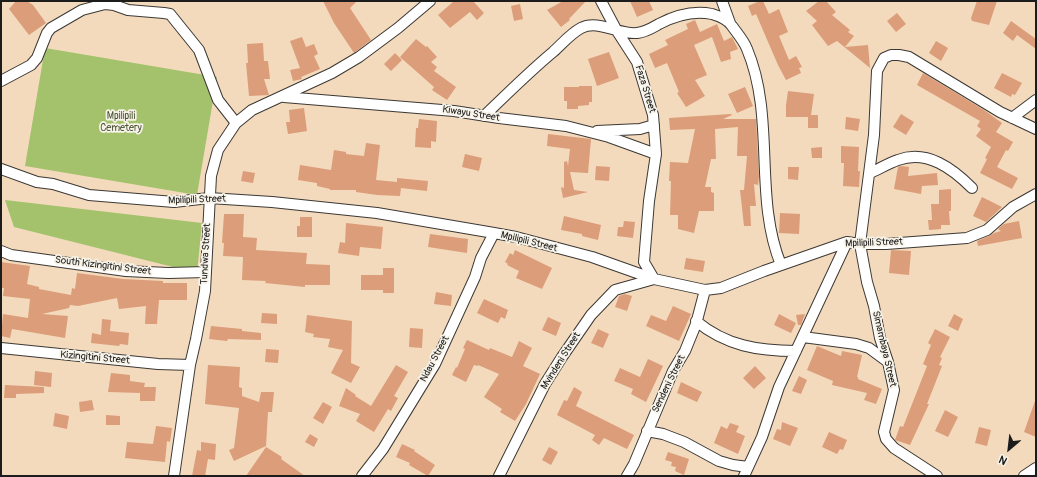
<!DOCTYPE html>
<style>
body{margin:0}
#map{position:relative;width:1037px;height:477px;overflow:hidden;background:#f3dabc;font-family:Pangolin,sans-serif}
canvas{display:block}
.frame{position:absolute;inset:0;border:2px solid #1c1c1c;pointer-events:none}
.north{position:absolute;left:989px;top:429px;width:40px;height:40px;-webkit-text-stroke:3px #f7f3e8;paint-order:stroke;rotate:208deg;font-size:11px;font-weight:700;line-height:16px;text-align:center;color:#1c1c1c}
.north::after{content:'';display:block;margin:auto;width:14px;height:18px;background:#1c1c1c;clip-path:polygon(50% 0,100% 100%,50% 72%,0 100%)}
</style>
<div id="map">
<canvas width="1037" height="477"></canvas>
<div class="frame"></div>
<div class="north">N</div>
</div>
<script>
const g = document.querySelector('canvas').getContext('2d');
g.lineJoin = 'round';
function fillPath(path, color) {
  g.fillStyle = color;
  g.fill(path, 'evenodd');
}
function strokePath(path, color, width, dash) {
  g.strokeStyle = color;
  g.lineWidth = width;
  g.lineCap = dash ? 'butt' : 'round';
  g.setLineDash(dash || []);
  g.stroke(path);
}
function drawText(font, color, halo, rows, align = 'center') {
  g.font = font + ' Pangolin,sans-serif';
  g.lineWidth = 3.5;
  g.setLineDash([]);
  g.textBaseline = 'middle';
  g.strokeStyle = halo;
  g.fillStyle = color;
  for (const [text, x, y, turn = 0] of rows) {
    g.save();
    g.translate(x, y);
    g.rotate((+turn || 0) * Math.PI / 180);
    g.textAlign = isNaN(turn) ? turn : align;
    if (halo) g.strokeText(text, 0, 0);
    g.fillText(text, 0, 0);
    g.restore();
  }
}
const green = new Path2D(`
 M45 48 217 77 197 195 25 166Z
 M5 200 202 223 197 273 14 227Z`);
const building = new Path2D(`
 M16 1H27L33 5 46 23 29 35 9 9Z
 M323 1H357L350 8 371 40 354 53 334 23Z
 M454 1H473L484 13 477 20 470 12 450 28 438 15Z
 M563 1H586L569 19 570 20 561 27 547 10Z
 M630 1H649L653 10 637 17Z
 M760 1H763L769 14 779 9 788 32 779 36 789 60 796 56 802 67 799 68 801 73 786 80 778 65 756 14 752 16 748 6Z
 M819 1H826L836 12 832 15 850 30 848 32 854 36 845 47 868 45 870 68 837 41 828 46 812 25 817 21 806 11Z
 M977 1H997L989 25 972 21 971 18Z
 M520 4 523 19 514 21 511 6Z
 M897 13 906 24 896 32 887 21Z
 M695 20 700 32 717 24 724 41 732 37 738 49 730 52 731 59 721 62 712 37 694 45 707 75 695 80 705 96 686 107 677 93 679 92 667 63 655 68 649 54 668 45 665 40 688 29 686 24Z
 M1011 21 1036 39V49L1017 35 1013 41 1003 33Z
 M302 37 306 47 314 44 318 54 314 56 320 69 301 77 302 79 293 81 290 70 300 68 290 41Z
 M416 39 426 47 427 46 437 57 431 62 437 67 434 71 456 87 447 100 432 90 434 87 400 57Z
 M936 41 948 48 941 61 929 53Z
 M263 43 264 61H268L270 79H264L269 95 249 96 246 63H248L247 44Z
 M609 52 619 78 597 86 588 59Z
 M395 53 402 60 391 71 384 64Z
 M923 73 984 110 1002 123 996 132 1013 142 1008 151 1006 150 997 167 1018 178 1012 189 980 173 987 159 985 158 991 147 976 136 981 129 977 126 980 121 917 85Z
 M1002 73 1022 83 1015 95 1012 94 1011 97 994 88Z
 M579 86H592V102H589V105L578 106V109H567V101H564V87H579Z
 M745 87 753 106 737 113 728 94Z
 M788 91 814 94 811 115H818V128H808V117H786V105Z
 M304 108 307 131 288 134 286 122H290L289 110Z
 M731 114 732 115 723 119H756L759 177 758 185 754 184 756 206H750L751 226H744L740 190H744L747 156H737L738 127 715 129 716 159H711L705 187H711V192L714 193V211H699L694 233 678 229V215H670L671 181H669L670 162 688 163 695 129 670 130 669 118Z
 M901 114 914 122 906 135 893 127Z
 M846 117 860 119 858 131 845 129Z
 M419 119 437 121 436 142 431 141V148L415 147 416 128H418Z
 M548 134 591 139 588 173 570 172 574 190 588 192 563 198 561 187 564 188V162L567 161 568 166 570 149 547 146Z
 M366 143 380 145 376 180 397 182V178L428 181 427 191 401 188 400 196 377 195 356 192V190H330V189L317 186V183L298 180 300 165 331 170 334 150 346 152V154L364 156Z
 M841 146 859 147 858 171H860L859 187 843 186 844 163H841Z
 M822 147V158H812L811 148Z
 M465 154 482 158 479 171 462 167Z
 M596 166 610 167 609 181 595 180Z
 M901 166 909 167 908 176 937 173 938 185 922 186 921 194 894 189 898 167Z
 M788 167H799L798 180 788 179Z
 M243 171 255 173 253 183 241 181Z
 M951 189V211H949L950 225H941V229L929 230 928 220H932L931 204H939V190Z
 M982 197 1002 207 986 222 973 216Z
 M780 213 800 214 799 234 779 233Z
 M224 214H244L243 237 257 238 256 250 307 253 306 264 330 265V285H305V287L265 283 266 281 242 280 243 257 223 256 224 243H222Z
 M564 216 601 225 598 240 582 236V234L561 230Z
 M300 217H312V237H297V226H300Z
 M624 221 635 222 633 238 617 236 618 227H623Z
 M1019 221 1022 238 978 246 977 241 989 236 994 233 1001 231 998 229 1004 224Z
 M346 223 383 227 381 249 360 247 359 256 338 253 340 242 345 243Z
 M430 234 468 239 467 253 428 247Z
 M515 250 552 268 542 289 516 278 519 271 507 265 508 264 505 262 510 253 513 255Z
 M891 250 911 251 909 275 889 273Z
 M686 258 705 261 703 272 684 269Z
 M1 262 30 266 27 284 39 287V289L71 295 72 288 75 289 77 273 123 279 163 281V283H187V300H159L157 324H145L146 306 119 309 117 298 78 306 70 305 69 308 42 314 68 316 65 338 12 329 10 338 1 336 3 314 28 318 30 299 3 296 4 288H1Z
 M383 268H394V293H383V290H361V275H383Z
 M436 292 452 295 451 306 434 304Z
 M625 294 632 296 627 311 615 307 619 296Z
 M484 299 508 310 505 319 501 317 498 323 477 313Z
 M673 306 691 314 679 341 646 326 651 315 666 321Z
 M262 313 277 314V324L261 323Z
 M779 314 796 323 791 333 774 325Z
 M805 314 801 325H798L796 315Z
 M954 314 963 319 958 331 948 326Z
 M307 315 352 321 351 363 360 367 351 383 331 373 343 350 328 347 330 339 313 337 314 334 305 332Z
 M548 317 561 323 556 336 542 330Z
 M102 319 111 320 110 331 129 333 128 345 120 344 119 346 91 343 92 333 101 335Z
 M211 326 242 329V331L261 333V340L228 339 227 341 209 339Z
 M410 328 423 329 422 348 409 347Z
 M598 329 609 334 603 348 591 343Z
 M935 329 950 337 940 357 942 358 939 365 942 366 927 404H929L910 445 895 440 900 426 903 427 927 366 923 364 931 345 928 343Z
 M467 340 489 350 490 348 512 357 519 341 532 348 523 366 540 374 526 404 515 421 500 412 502 409 484 397 499 374 478 365V366L474 365 466 382 452 375 456 367 457 368 465 349 463 348Z
 M817 346 841 356 842 351 862 355 857 377H858V379L882 389 876 404 864 400 867 393 832 385 833 381 807 370Z
 M266 349 279 350 278 363 265 362Z
 M648 359 663 366 646 402 631 394 633 389 614 381 620 368 640 377Z
 M208 365 240 367 239 387 242 388V396L259 402 261 392H274L272 412H268L266 446 234 461 229 450 234 448 239 408 205 404Z
 M396 365 408 372 394 396 398 398 391 411 388 409 374 432 356 421 360 414 339 406 346 388 356 395 355 396 371 406Z
 M755 366 766 378 754 389 743 378Z
 M35 371 52 373 51 387 34 385Z
 M111 373 130 375V381L145 383 144 387H156L155 401H140V393L108 392Z
 M799 376 807 380 801 394 792 391Z
 M681 382 702 392 697 402 677 393Z
 M5 385 44 387V393L16 394V398H4Z
 M574 387 582 392 576 406 634 435 627 449 604 438 599 445 592 440 595 435 557 415 564 400 567 401Z
 M92 400 94 410 80 412 79 402Z
 M1035 401H1036V437L1024 432Z
 M323 402 332 407 323 424 313 418Z
 M945 410 958 417 948 437 935 431Z
 M55 413 69 416 67 429 53 426Z
 M106 415 120 416V425H106Z
 M782 422 798 428 790 446 773 439 777 429 781 430Z
 M730 423 739 426 736 432 745 436 738 454 714 443 721 426 727 429Z
 M156 426 172 428 170 442 167 441 165 462 125 458 127 442 153 444Z
 M979 427 991 430 987 446 975 443Z
 M829 432 847 440 843 450 840 449 837 454 822 447Z
 M310 434 318 439 314 447 305 442Z
 M201 442 216 444 215 460 208 459 205 476H192L197 450 201 451Z
 M402 444 415 450 414 451 435 465 428 476 409 465 410 463 396 457Z
 M266 447 282 457 281 459 305 476H246Z
 M549 447 558 452 551 465 542 460Z
 M668 452 689 459 684 475 675 471 676 467 671 466 672 462 665 460Z`);
const street = new Path2D(`
 M722 1 730 23
 M1 81 31 65 37 58 47 33 51 28 82 10 105 4 114 5 128 10 164 13 170 14 199 50 218 100 236 123
 M284 97 454 111 499 118 566 126 609 137 656 154
 M484 116C507 94 529 72 553 52 562 44 570 34 581 28 598 19 619 35 637 33 646 32 652 28 659 24 676 15 693 10 712 14 719 16 728 20 732 26 737 33 744 41 747 49 776 118 753 196 781 265
 M1012 118 1036 100
 M597 131 640 129 654 125
 M1 169 37 182 53 184 89 195 174 202 209 198 272 202 377 213 494 233 516 237 592 257 654 279 705 290 721 288 764 271 847 242 860 244H886L967 238 987 230 1013 207 1036 194
 M870 173C879 169 889 163 898 160 927 149 953 169 972 188
 M1 251 11 255 126 271 168 273 206 272
 M696 321C726 346 759 351 796 351
 M803 337 856 344 869 348 888 362
 M1 348 158 364 190 365
 M647 431 663 434 684 442 719 461 733 465 748 467
 M174 476 190 365 196 339 205 291 211 176 218 150 236 123 252 110 332 73 359 57 398 28 430 1
 M362 476 383 449 435 364 475 277 481 258 494 233
 M499 476 545 384 562 357 591 315 615 290 654 279 644 262 649 201 656 154 653 115 637 62 617 31 601 1
 M627 476 634 464 673 371 685 351 696 324 705 290
 M744 476 762 437 779 387 847 242
 M937 476 894 448 886 439 884 432 894 390 888 362 880 338 874 306 867 282 860 244 874 135 877 71 884 58 891 55H899L909 57 1000 112 1036 129
 M1024 476 1036 468`);
const streetNames = [
 ["Faza Street",645,89,73],
 ["Kiwayu Street",471,114,9],
 ["Mpilipili Street",197,200,-2],
 ["Mpilipili Street",529,242,14],
 ["Mpilipili Street",874,243,-2],
 ["Tundwa Street",206,254,-87],
 ["South Kizingitini Street",103,266,7],
 ["Simambaya Street",884,349,77],
 ["Kizingitini Street",95,358,5],
 ["Ndau Street",435,359,-62],
 ["Mvindeni Street",561,361,-58],
 ["Sendeni Street",669,384,-64]
];
const parkNames = [
 ["Mpilipili",121,116],
 ["Cemetery",121,128]
];
fillPath(green, '#a3c26b');
fillPath(building, '#dc9d7a');
strokePath(street, '#3c3834', 12);
strokePath(street, '#fff', 10);
drawText('10px', '#1c1c1c', '#f7f3e8', streetNames);
drawText('10px', '#4b5638', '#f7f3e8', parkNames);
</script>
